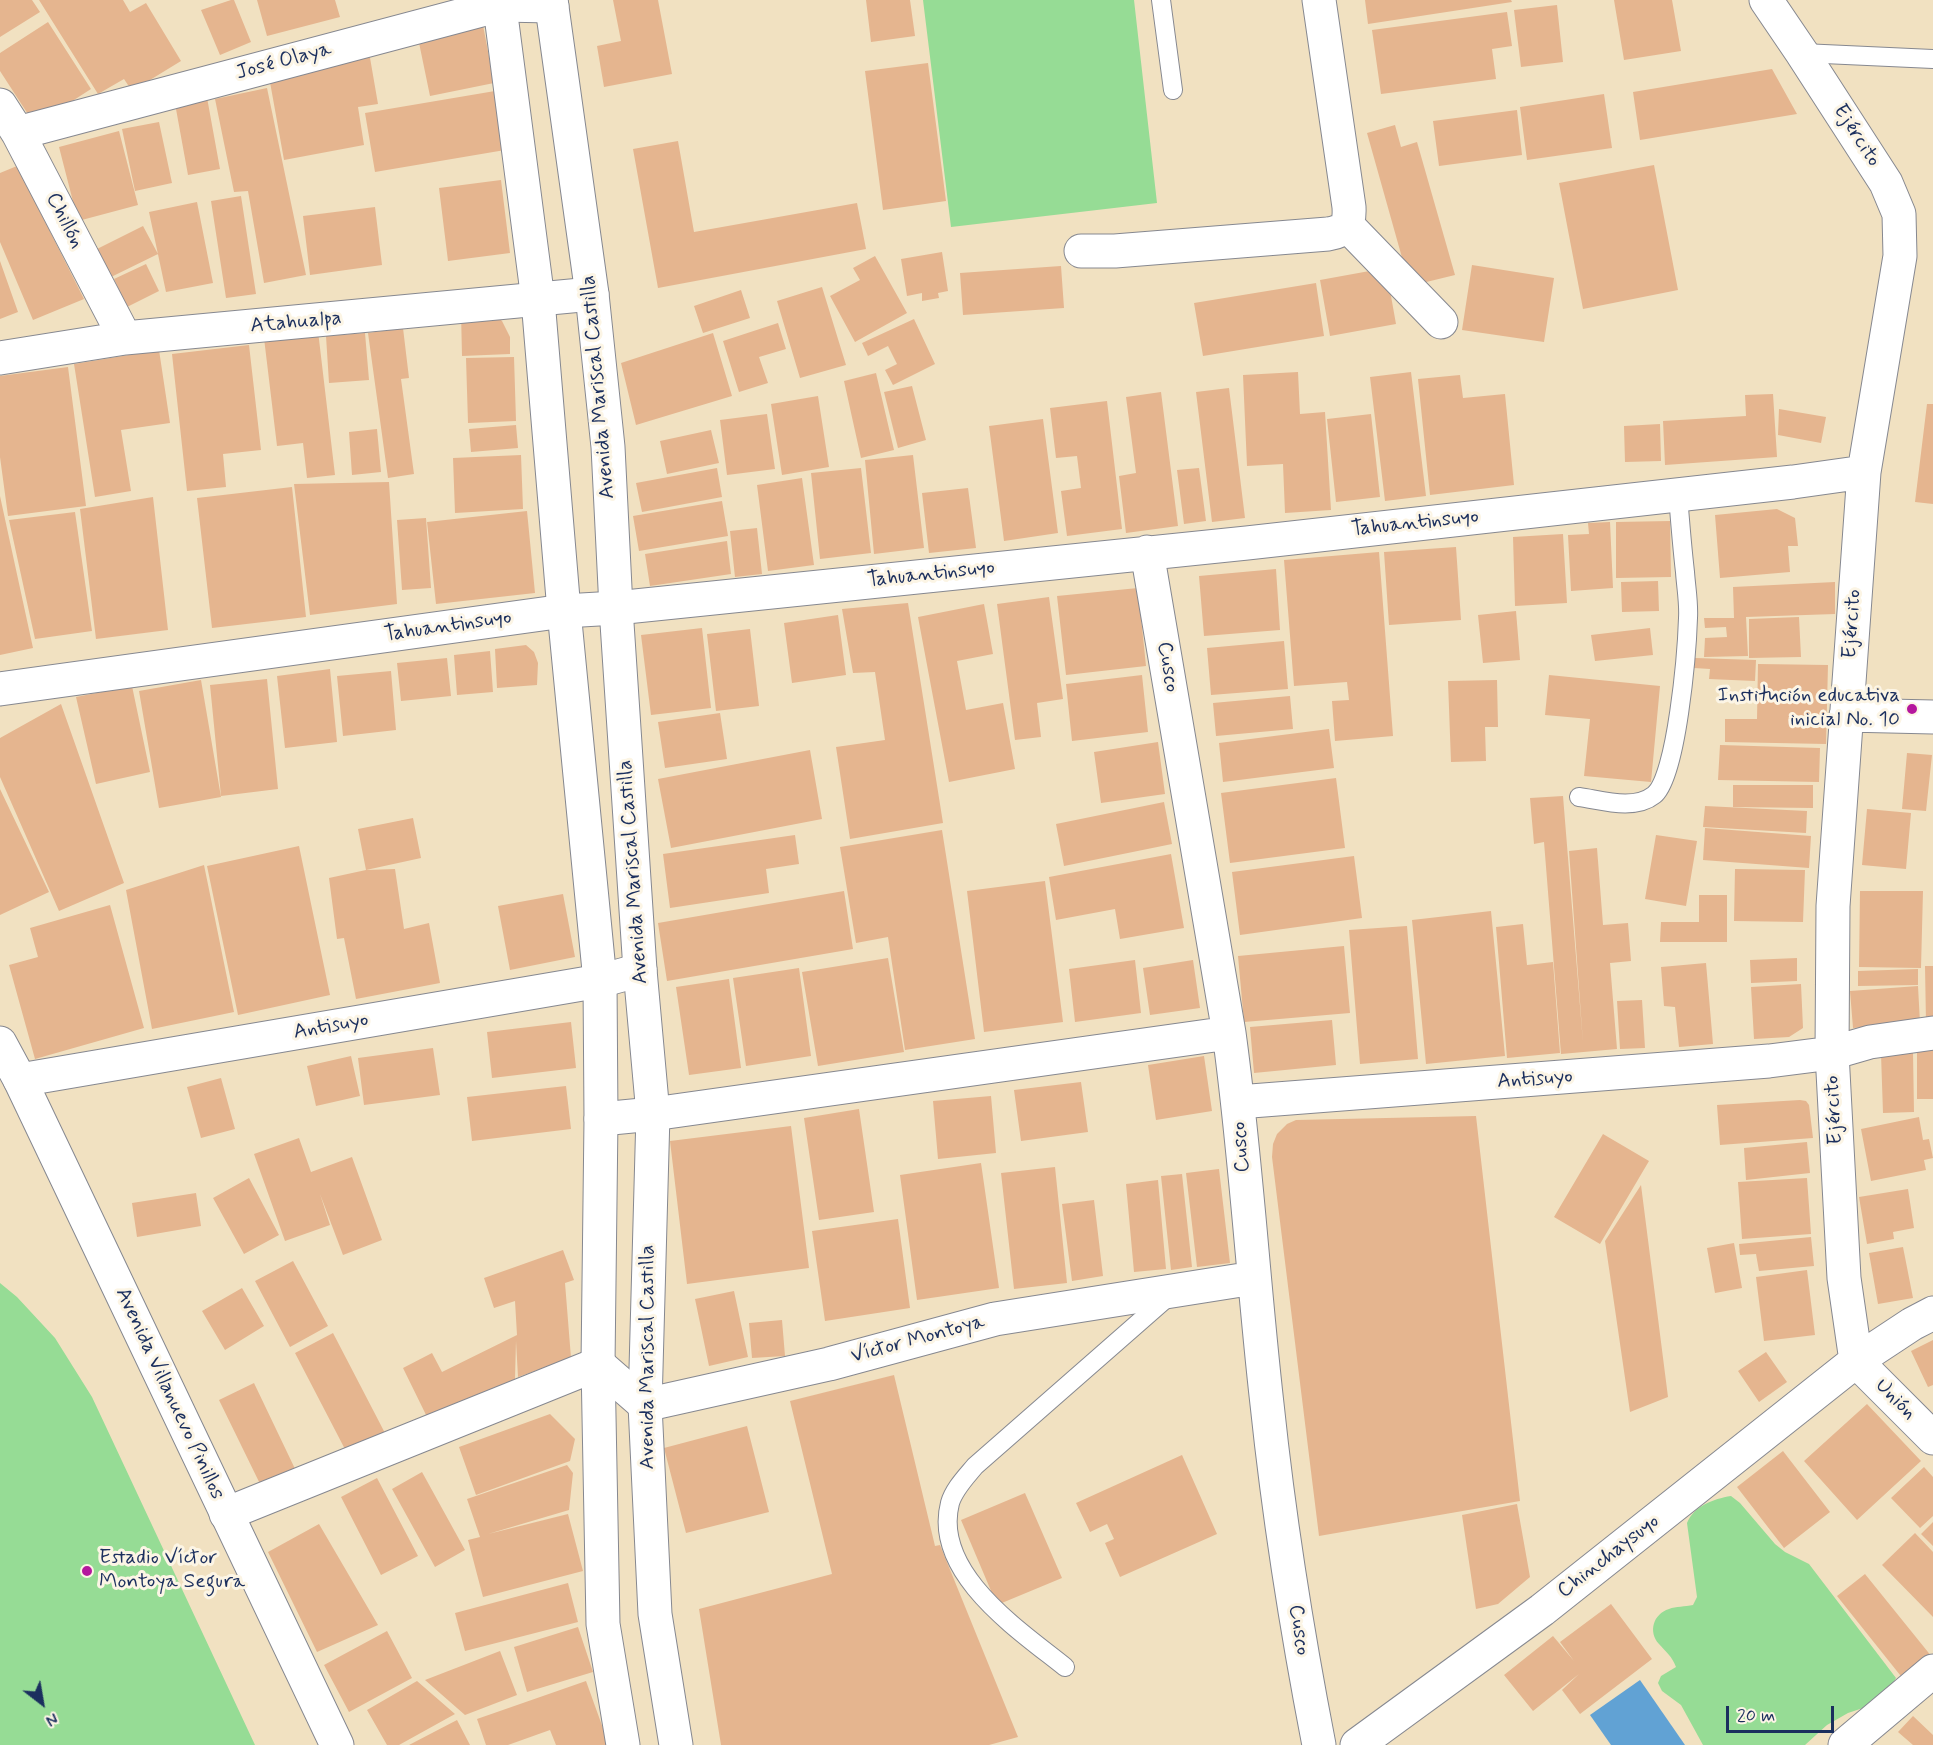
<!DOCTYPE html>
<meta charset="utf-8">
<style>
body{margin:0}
#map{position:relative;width:1933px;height:1745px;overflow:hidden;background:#f1e1c1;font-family:Mynerve,sans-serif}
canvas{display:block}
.north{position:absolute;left:12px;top:1673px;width:60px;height:60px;-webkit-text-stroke:4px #fcf5e5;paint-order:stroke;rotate:149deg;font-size:16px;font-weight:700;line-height:24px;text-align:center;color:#1b2f5e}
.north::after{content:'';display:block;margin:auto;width:21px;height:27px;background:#1b2f5e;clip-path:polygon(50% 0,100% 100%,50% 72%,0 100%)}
.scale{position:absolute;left:1726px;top:1706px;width:108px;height:27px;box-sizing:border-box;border:3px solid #1b2f5e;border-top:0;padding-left:8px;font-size:18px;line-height:21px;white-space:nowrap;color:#1b2f5e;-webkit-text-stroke:4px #fcf5e5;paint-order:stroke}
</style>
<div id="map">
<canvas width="1933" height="1745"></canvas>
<div class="north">N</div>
<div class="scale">20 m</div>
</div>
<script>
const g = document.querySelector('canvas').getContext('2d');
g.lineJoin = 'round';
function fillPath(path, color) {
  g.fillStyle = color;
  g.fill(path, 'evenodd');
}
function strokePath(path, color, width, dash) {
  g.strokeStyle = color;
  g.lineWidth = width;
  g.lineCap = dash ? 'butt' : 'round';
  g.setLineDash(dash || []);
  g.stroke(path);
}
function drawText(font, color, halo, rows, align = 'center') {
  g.font = font + ' Mynerve,sans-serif';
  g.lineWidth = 6;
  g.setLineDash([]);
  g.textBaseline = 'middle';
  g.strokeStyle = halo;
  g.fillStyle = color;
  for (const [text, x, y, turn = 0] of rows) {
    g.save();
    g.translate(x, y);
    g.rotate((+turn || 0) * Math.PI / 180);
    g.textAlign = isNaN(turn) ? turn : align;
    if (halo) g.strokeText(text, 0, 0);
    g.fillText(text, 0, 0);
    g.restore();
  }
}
const green = new Path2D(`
 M923 0H1134L1157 203 951 227Z
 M0 1283 17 1297 55 1338 92 1397 255 1745H0Z
 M1731 1496 1740 1503 1775 1544 1785 1552 1809 1564 1896 1678 1890 1688 1866 1707 1848 1713 1827 1725 1805 1745H1703L1681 1705 1662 1691 1658 1683 1661 1676 1676 1667C1672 1656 1666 1652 1659 1644 1648 1632 1653 1614 1669 1609 1676 1606 1685 1607 1693 1605L1697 1597 1687 1523C1694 1506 1713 1499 1731 1496Z`);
const water = new Path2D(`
 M1640 1680 1685 1745H1611L1590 1715Z`);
const building = new Path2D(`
 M0 0H32L40 12 0 37Z
 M39 0H123L130 12 146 3 181 61 132 91 124 79 98 94Z
 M231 0H234L251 42 220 55 201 10Z
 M257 0H335L340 17 267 36Z
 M613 0H658L672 74 604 87 597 46 621 41Z
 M866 0H910L915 36 871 42Z
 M1365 0H1511L1512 2 1368 24Z
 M1614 0H1672L1681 51 1624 60Z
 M1557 5 1563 62 1521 67 1514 10Z
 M1507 12 1512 46 1492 49 1496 79 1381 94 1372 30Z
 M482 20 494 83 430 96 417 33Z
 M48 22 91 89 35 125 0 71V53Z
 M369 52 378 104 358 107 364 145 284 160 268 71Z
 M928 63 946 201 883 210 865 71Z
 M1772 69 1797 114 1640 140 1633 92Z
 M267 88 306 275 264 283 248 191 234 192 215 99Z
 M495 91 505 150 375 172 365 113Z
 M206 92 220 169 188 175 174 98Z
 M1604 94 1612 148 1527 160 1520 107Z
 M1517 110 1522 155 1439 166 1433 121Z
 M159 122 172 183 135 191 122 129Z
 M1395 125 1401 147 1417 142 1455 275 1410 286 1367 133Z
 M119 131 138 205 78 221 59 147Z
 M678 141 694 232 857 203 866 249 658 288 633 149Z
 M1654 165 1678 290 1583 309 1559 183Z
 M17 166 84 299 33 320 0 242V173Z
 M501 180 510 253 448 261 439 188Z
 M241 196 256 294 226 298 211 201Z
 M197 202 213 283 166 292 149 212Z
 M375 207 382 265 310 275 303 216Z
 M143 226 158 254 109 278 95 250Z
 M942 252 948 291 938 293 939 298 922 301V293L907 296 901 259Z
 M875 256 907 313 855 342 830 296 860 280 853 268Z
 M0 261 18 312 0 319Z
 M146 264 159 291 127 307 114 279Z
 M1472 265 1554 278 1544 342 1462 330Z
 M1061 266 1064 308 963 315 960 273Z
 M1386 268 1396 324 1330 336 1320 280Z
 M1316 283 1324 336 1203 356 1194 303Z
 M822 287 846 365 800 378 777 301Z
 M741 290 750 318 703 333 694 306Z
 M492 311 502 321 510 337V354L462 356 461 312Z
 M914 319 935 364 893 385 885 370 897 364 888 346 868 356 862 343Z
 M778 323 786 349 759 357 768 383 739 392 723 341Z
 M403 328 409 378 401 379 414 474 388 478 368 333Z
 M318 331 335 475 307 478 303 443 277 446 264 338Z
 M365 333 369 380 329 383 326 336Z
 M713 333 732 396 636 425 621 363Z
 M249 345 261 450 223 454 226 487 187 491 172 354Z
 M159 350 170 423 121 430 131 491 95 497 74 364Z
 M514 357 516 421 468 423 466 358Z
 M68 367 86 506 8 516 0 457V376Z
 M1298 372 1300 414 1325 412 1331 510 1285 513 1283 464 1247 466 1243 375Z
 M1411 372 1426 496 1385 501 1370 377Z
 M876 373 894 450 861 458 844 381Z
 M1460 375 1463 398 1505 394 1514 485 1430 495 1418 379Z
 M912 386 926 440 898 448 884 392Z
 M1229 388 1245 518 1212 522 1196 392Z
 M1161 392 1178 526 1126 533 1119 476 1136 473 1126 397Z
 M1773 394 1777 457 1665 465 1663 421 1746 416 1745 395Z
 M818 396 829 467 782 475 771 404Z
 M1107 401 1122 529 1067 536 1061 491 1081 488 1077 456 1056 458 1050 408Z
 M1927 404H1933V504L1915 502Z
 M1779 409 1826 417 1821 443 1778 435Z
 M767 414 775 469 727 475 720 420Z
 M1371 414 1380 497 1336 502 1327 419Z
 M1043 419 1058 533 1004 541 989 426Z
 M1660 424 1661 461 1625 462 1624 426Z
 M516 425 518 448 471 452 469 429Z
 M377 429 381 472 352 475 349 432Z
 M711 430 719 463 667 474 660 441Z
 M521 455 523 509 455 513 453 458Z
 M913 455 924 548 874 554 865 460Z
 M717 468 722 497 642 512 636 483Z
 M861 468 871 553 820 559 811 473Z
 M1199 468 1206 521 1184 524 1177 470Z
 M802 478 814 565 768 571 757 485Z
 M389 482 397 604 310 615 294 484Z
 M292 487 306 617 212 628 197 498Z
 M968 488 976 548 929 553 922 493Z
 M0 496 33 648 0 655Z
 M153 497 168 630 96 639 80 509Z
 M722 501 728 536 639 551 633 516Z
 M1777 509 1795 518 1798 546H1788L1790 572 1720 578 1715 515Z
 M527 511 535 593 436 604 427 522Z
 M75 512 92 631 35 639 9 520Z
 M426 518 431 588 402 590 397 520Z
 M1670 521 1671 577 1616 578V522Z
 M1610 522 1613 588 1571 591 1568 535 1589 534 1588 523Z
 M757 528 762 574 735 577 730 531Z
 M1563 534 1567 603 1515 606 1513 537Z
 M727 541 731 574 650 586 645 554Z
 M1456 547 1461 620 1389 625 1384 552Z
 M1379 552 1393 736 1335 741 1332 701 1349 700 1347 682 1294 686 1284 560Z
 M1276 569 1280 630 1204 636 1199 576Z
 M1658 581 1659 611 1622 612 1621 582Z
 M1835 582V614L1746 617 1748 656 1704 657 1705 638 1727 637 1726 627 1705 628 1704 618H1734L1733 587Z
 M1138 588 1146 666 1066 675 1057 596Z
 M1049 597 1063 699 1037 703 1041 737 1015 740 997 604Z
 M908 603 943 823 850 839 836 747 885 740 875 672 853 673 842 609Z
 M984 604 993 654 957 661 966 710 1003 703 1015 769 949 782 918 617Z
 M1516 611 1520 660 1483 663 1478 615Z
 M838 615 846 675 792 683 784 623Z
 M1799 617 1801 657 1749 658V619Z
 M702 628 711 708 651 715 641 635Z
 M1650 628 1653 655 1595 661 1591 635Z
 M750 629 759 706 716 711 707 634Z
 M1284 641 1288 689 1211 695 1207 648Z
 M526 645 534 652 538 663 537 685 497 688 495 649Z
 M490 651 493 692 457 695 454 655Z
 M447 658 451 696 401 701 397 663Z
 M1695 658 1756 660 1755 681 1709 679 1710 669 1694 668Z
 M1758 664 1828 665 1826 744 1725 742V719H1757Z
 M330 669 337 742 285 748 277 676Z
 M391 671 396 730 343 736 337 676Z
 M1142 675 1148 732 1072 741 1066 684Z
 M1549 675 1660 686 1651 782 1584 776 1590 719 1545 715Z
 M267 679 278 789 221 796 210 685Z
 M201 680 221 797 159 808 139 691Z
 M1497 680 1498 727H1485L1486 761 1451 762 1448 681Z
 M132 686 150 772 96 784 76 697Z
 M1290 696 1293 729 1216 736 1213 703Z
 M61 704 124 883 59 911 0 777V738Z
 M720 713 727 759 665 768 658 722Z
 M1329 729 1334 768 1223 782 1219 743Z
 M1158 742 1165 794 1101 803 1094 752Z
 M1720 745 1820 748 1819 782 1718 780Z
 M810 750 822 819 671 848 658 779Z
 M1907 753 1932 755 1926 811 1902 809Z
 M1336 778 1345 848 1230 863 1221 793Z
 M1733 785H1813V808L1733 807Z
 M0 789 49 892 0 915Z
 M1563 796 1583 1043 1569 851 1597 848 1603 925 1628 923 1631 961 1610 963 1617 1049 1561 1054 1544 842 1534 844 1530 798Z
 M1164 802 1172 844 1064 866 1056 824Z
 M1705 806 1807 811 1806 833 1703 827Z
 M1867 809 1911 813 1906 869 1862 865Z
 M413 818 421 858 366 870 358 829Z
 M1705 828 1811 836 1809 868 1703 860Z
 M942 830 975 1039 905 1050 888 937 856 943 840 847Z
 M795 835 799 864 766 869 769 893 670 908 663 854Z
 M1656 835 1697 841 1686 906 1645 899Z
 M299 846 330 995 238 1015 207 866Z
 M1171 854 1184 928 1120 939 1115 909 1056 920 1049 877Z
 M1354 856 1362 918 1240 935 1232 872Z
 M204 865 234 1012 152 1029 126 890Z
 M395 869 404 929 429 923 440 983 356 999 344 938 337 939 329 878 366 870Z
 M1735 869 1805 870 1803 922 1734 921Z
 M1045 881 1063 1022 984 1032 967 891Z
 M844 891 853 949 667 981 658 923Z
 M1860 891H1923L1921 968 1859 967Z
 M563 894 575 957 510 970 498 906Z
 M1699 895H1727V942H1660L1661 922H1699Z
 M110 905 144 1028 35 1059 9 965 38 957 30 928Z
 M1491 911 1505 1056 1426 1064 1412 920Z
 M1523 924 1527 965 1553 962 1560 1053 1507 1058 1496 927Z
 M1407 926 1418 1059 1360 1064 1349 930Z
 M1344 946 1350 1013 1244 1022 1238 956Z
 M888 958 904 1052 818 1066 802 972Z
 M1797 958V981L1751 983 1750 960Z
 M1135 960 1141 1013 1075 1022 1069 969Z
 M1193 960 1200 1008 1150 1015 1143 968Z
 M1706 963 1713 1044 1679 1047 1675 1007 1664 1006 1661 967Z
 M1925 966H1933V1023H1926Z
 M799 968 811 1056 746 1066 733 978Z
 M1918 969V985L1858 986V971Z
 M729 979 741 1068 689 1075 676 987Z
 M1801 984 1803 1028 1789 1037 1754 1039 1751 987Z
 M1918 986 1920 1023 1853 1028 1850 991Z
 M1642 1000 1645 1048 1620 1049 1617 1001Z
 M1332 1020 1336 1065 1254 1073 1250 1027Z
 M571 1022 576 1068 492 1078 487 1032Z
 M433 1048 440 1095 364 1105 358 1058Z
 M1933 1049V1099H1917V1050Z
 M1913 1053 1914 1112 1883 1113 1881 1054Z
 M351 1056 360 1096 316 1106 307 1066Z
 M1204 1056 1212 1111 1156 1120 1148 1065Z
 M221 1078 235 1129 201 1138 187 1087Z
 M1081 1082 1088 1132 1021 1141 1014 1090Z
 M566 1086 571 1129 472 1141 467 1097Z
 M991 1096 996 1153 938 1159 933 1101Z
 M1800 1100 1806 1101 1809 1105 1813 1138 1720 1145 1717 1105Z
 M859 1109 874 1212 819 1220 804 1118Z
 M1476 1116 1520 1501 1319 1536 1272 1157 1273 1144 1277 1134 1287 1124 1296 1120Z
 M1919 1117 1923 1140 1929 1139 1933 1158 1924 1160 1926 1170 1871 1181 1861 1129Z
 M791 1126 809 1268 687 1284 670 1141Z
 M1603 1134 1649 1161 1600 1244 1554 1217Z
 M299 1138 311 1172 352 1157 382 1240 343 1255 320 1194 330 1225 285 1241 254 1154Z
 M1807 1142 1810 1173 1746 1180 1744 1148Z
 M981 1163 999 1288 917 1300 900 1175Z
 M1055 1167 1067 1283 1014 1289 1001 1173Z
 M1219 1169 1230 1263 1197 1267 1186 1173Z
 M1182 1174 1192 1267 1171 1270 1161 1176Z
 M249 1178 279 1235 244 1254 213 1198Z
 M1807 1178 1811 1234 1742 1239 1738 1182Z
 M1158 1180 1166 1269 1134 1272 1126 1184Z
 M1641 1185 1668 1397 1630 1412 1605 1241Z
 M1908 1189 1914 1228 1893 1232 1894 1239 1867 1244 1859 1197Z
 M196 1193 201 1226 137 1237 132 1203Z
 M1094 1200 1103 1276 1072 1281 1062 1204Z
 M898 1219 910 1308 825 1321 812 1231Z
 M1811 1237 1814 1266 1759 1271 1756 1254 1740 1255 1739 1244Z
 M1734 1243 1742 1288 1715 1293 1707 1248Z
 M1903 1247 1913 1298 1878 1304 1869 1253Z
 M563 1250 574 1280 565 1283 571 1358 518 1377 516 1341 515 1379 429 1421 403 1368 432 1353 442 1372 517 1335 515 1301 494 1308 484 1278Z
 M293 1261 328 1326 290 1347 255 1281Z
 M1807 1270 1815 1335 1764 1341 1756 1277Z
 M242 1288 264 1326 225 1350 202 1311Z
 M734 1291 748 1357 709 1366 695 1299Z
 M782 1320 785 1356 752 1358 749 1323Z
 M333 1333 386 1435 348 1455 295 1353Z
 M1933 1340V1385L1928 1387 1911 1351Z
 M1766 1352 1787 1382 1759 1402 1738 1371Z
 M894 1375 935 1546 940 1545 1018 1737 989 1745H721L699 1609 832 1574 790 1401Z
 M254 1383 297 1473 263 1490 219 1400Z
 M1867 1404 1921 1461 1857 1520 1804 1461Z
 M550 1414 575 1439 570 1461 476 1495 459 1447Z
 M747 1426 769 1512 686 1533 664 1448Z
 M1783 1451 1830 1512 1784 1548 1737 1487Z
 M1182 1455 1217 1534 1120 1577 1105 1543 1114 1539 1107 1524 1090 1532 1076 1503Z
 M567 1465 573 1473 569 1510 488 1534 568 1514 583 1571 483 1597 468 1540 480 1537 467 1499Z
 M1924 1467 1933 1477V1516L1920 1528 1891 1498Z
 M422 1472 465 1550 435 1567 392 1489Z
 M377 1478 418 1556 381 1575 341 1497Z
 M1025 1493 1062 1578 997 1605 961 1520Z
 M1517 1504 1530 1577 1498 1604 1476 1609 1462 1515Z
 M1933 1522V1546L1921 1534Z
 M319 1524 378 1625 317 1652 268 1552Z
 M1915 1533 1933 1552V1617L1882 1565Z
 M1865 1574 1932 1657 1904 1680 1837 1596Z
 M568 1583 578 1622 465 1651 455 1613Z
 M1611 1604 1652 1659 1580 1714 1562 1690 1579 1674 1533 1711 1504 1675 1553 1636 1574 1661 1560 1642Z
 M578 1627 593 1672 527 1692 514 1647Z
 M387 1631 412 1678 349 1712 324 1665Z
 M500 1651 517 1695 465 1715 425 1680Z
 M417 1681 455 1714 399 1745H387L367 1710Z
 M586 1681 609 1745H556L550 1730 508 1745H486L477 1719Z
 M1913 1716 1933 1735V1745H1913L1898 1732Z
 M457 1720 470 1745H409Z`);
const lane = new Path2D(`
 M1161 0 1173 90
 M1802 53 1933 59
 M1579 797C1601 800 1634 811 1654 795 1677 777 1687 650 1688 618 1689 603 1686 587 1685 572 1682 546 1680 521 1678 495
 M1065 1667C1019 1630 932 1573 950 1503 954 1489 966 1477 975 1466L1169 1296`);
const street = new Path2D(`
 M1766 0 1802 53 1886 183 1899 214 1900 256 1864 472 1833 906 1832 1053 1844 1278 1856 1361
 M0 105 18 133 125 338
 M18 133 500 5 552 6
 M1347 225 1441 322
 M1081 251H1115L1328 234C1346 231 1350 225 1349 207L1319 0
 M0 358 125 338 592 294
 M1147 552 1229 1033C1246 1156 1253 1281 1267 1404 1279 1518 1297 1632 1319 1745
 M0 689 564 611 616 608 1247 543 1793 482 1864 472
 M1846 715 1933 717
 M20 1080 600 981 640 970
 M1238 1102 1769 1061 1832 1053 1870 1042 1933 1033
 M601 1119 653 1114 1229 1033
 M1856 1361 1933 1438
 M226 1514 598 1364 645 1405 829 1364 995 1319 1254 1278
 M1357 1745 1542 1610 1856 1361 1912 1324 1933 1313
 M1845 1745 1933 1671`);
const secondary = new Path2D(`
 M499 0 538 300 564 611 600 981 601 1119 598 1364 603 1624 623 1745
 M551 0 592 294 608 447 616 608 640 970 653 1114 645 1405 655 1614 676 1745
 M0 1043 20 1080 337 1745`);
const markers = [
 [1912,709,6,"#b5179e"],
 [87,1571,6,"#b5179e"]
];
const streetNames = [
 ["José Olaya",284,62,-15],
 ["Ejército",1856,136,57],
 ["Chillón",64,221,63],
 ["Atahualpa",296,323,-5],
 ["Avenida Mariscal Castilla",599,387,-95],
 ["Tahuantinsuyo",1415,524,-6],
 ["Tahuantinsuyo",931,575,-6],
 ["Ejército",1853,624,-86],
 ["Tahuantinsuyo",448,627,-8],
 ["Cusco",1167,667,80],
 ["Avenida Mariscal Castilla",634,872,-94],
 ["Antisuyo",331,1027,-10],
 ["Antisuyo",1535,1080,-4],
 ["Ejército",1835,1110,-93],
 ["Cusco",1242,1147,-95],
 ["Víctor Montoya",918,1340,-15],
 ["Avenida Mariscal Castilla",649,1357,-90],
 ["Avenida Villanuevo Pinillos",169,1394,65],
 ["Unión",1895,1400,45],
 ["Chinchaysuyo",1609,1557,-38],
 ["Cusco",1298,1630,81]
];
const poiNames = [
 ["Institución educativa",1900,697],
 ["inicial No. 10",1900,721],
 ["Estadio Víctor",99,1559,"left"],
 ["Montoya Segura",99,1583,"left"]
];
fillPath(green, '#96dc95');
fillPath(water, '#61a2d4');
fillPath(building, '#e5b58f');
strokePath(lane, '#868890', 20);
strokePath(street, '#868890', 35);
strokePath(secondary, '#868890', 35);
strokePath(lane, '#fff', 18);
strokePath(street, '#fff', 33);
strokePath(secondary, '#fff', 33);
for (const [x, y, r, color] of markers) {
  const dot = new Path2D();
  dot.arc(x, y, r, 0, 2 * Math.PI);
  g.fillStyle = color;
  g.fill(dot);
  strokePath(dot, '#fcf5e5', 2);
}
drawText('21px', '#1b2f5e', '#fcf5e5', streetNames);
drawText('21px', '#1b2f5e', '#fcf5e5', poiNames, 'right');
</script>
